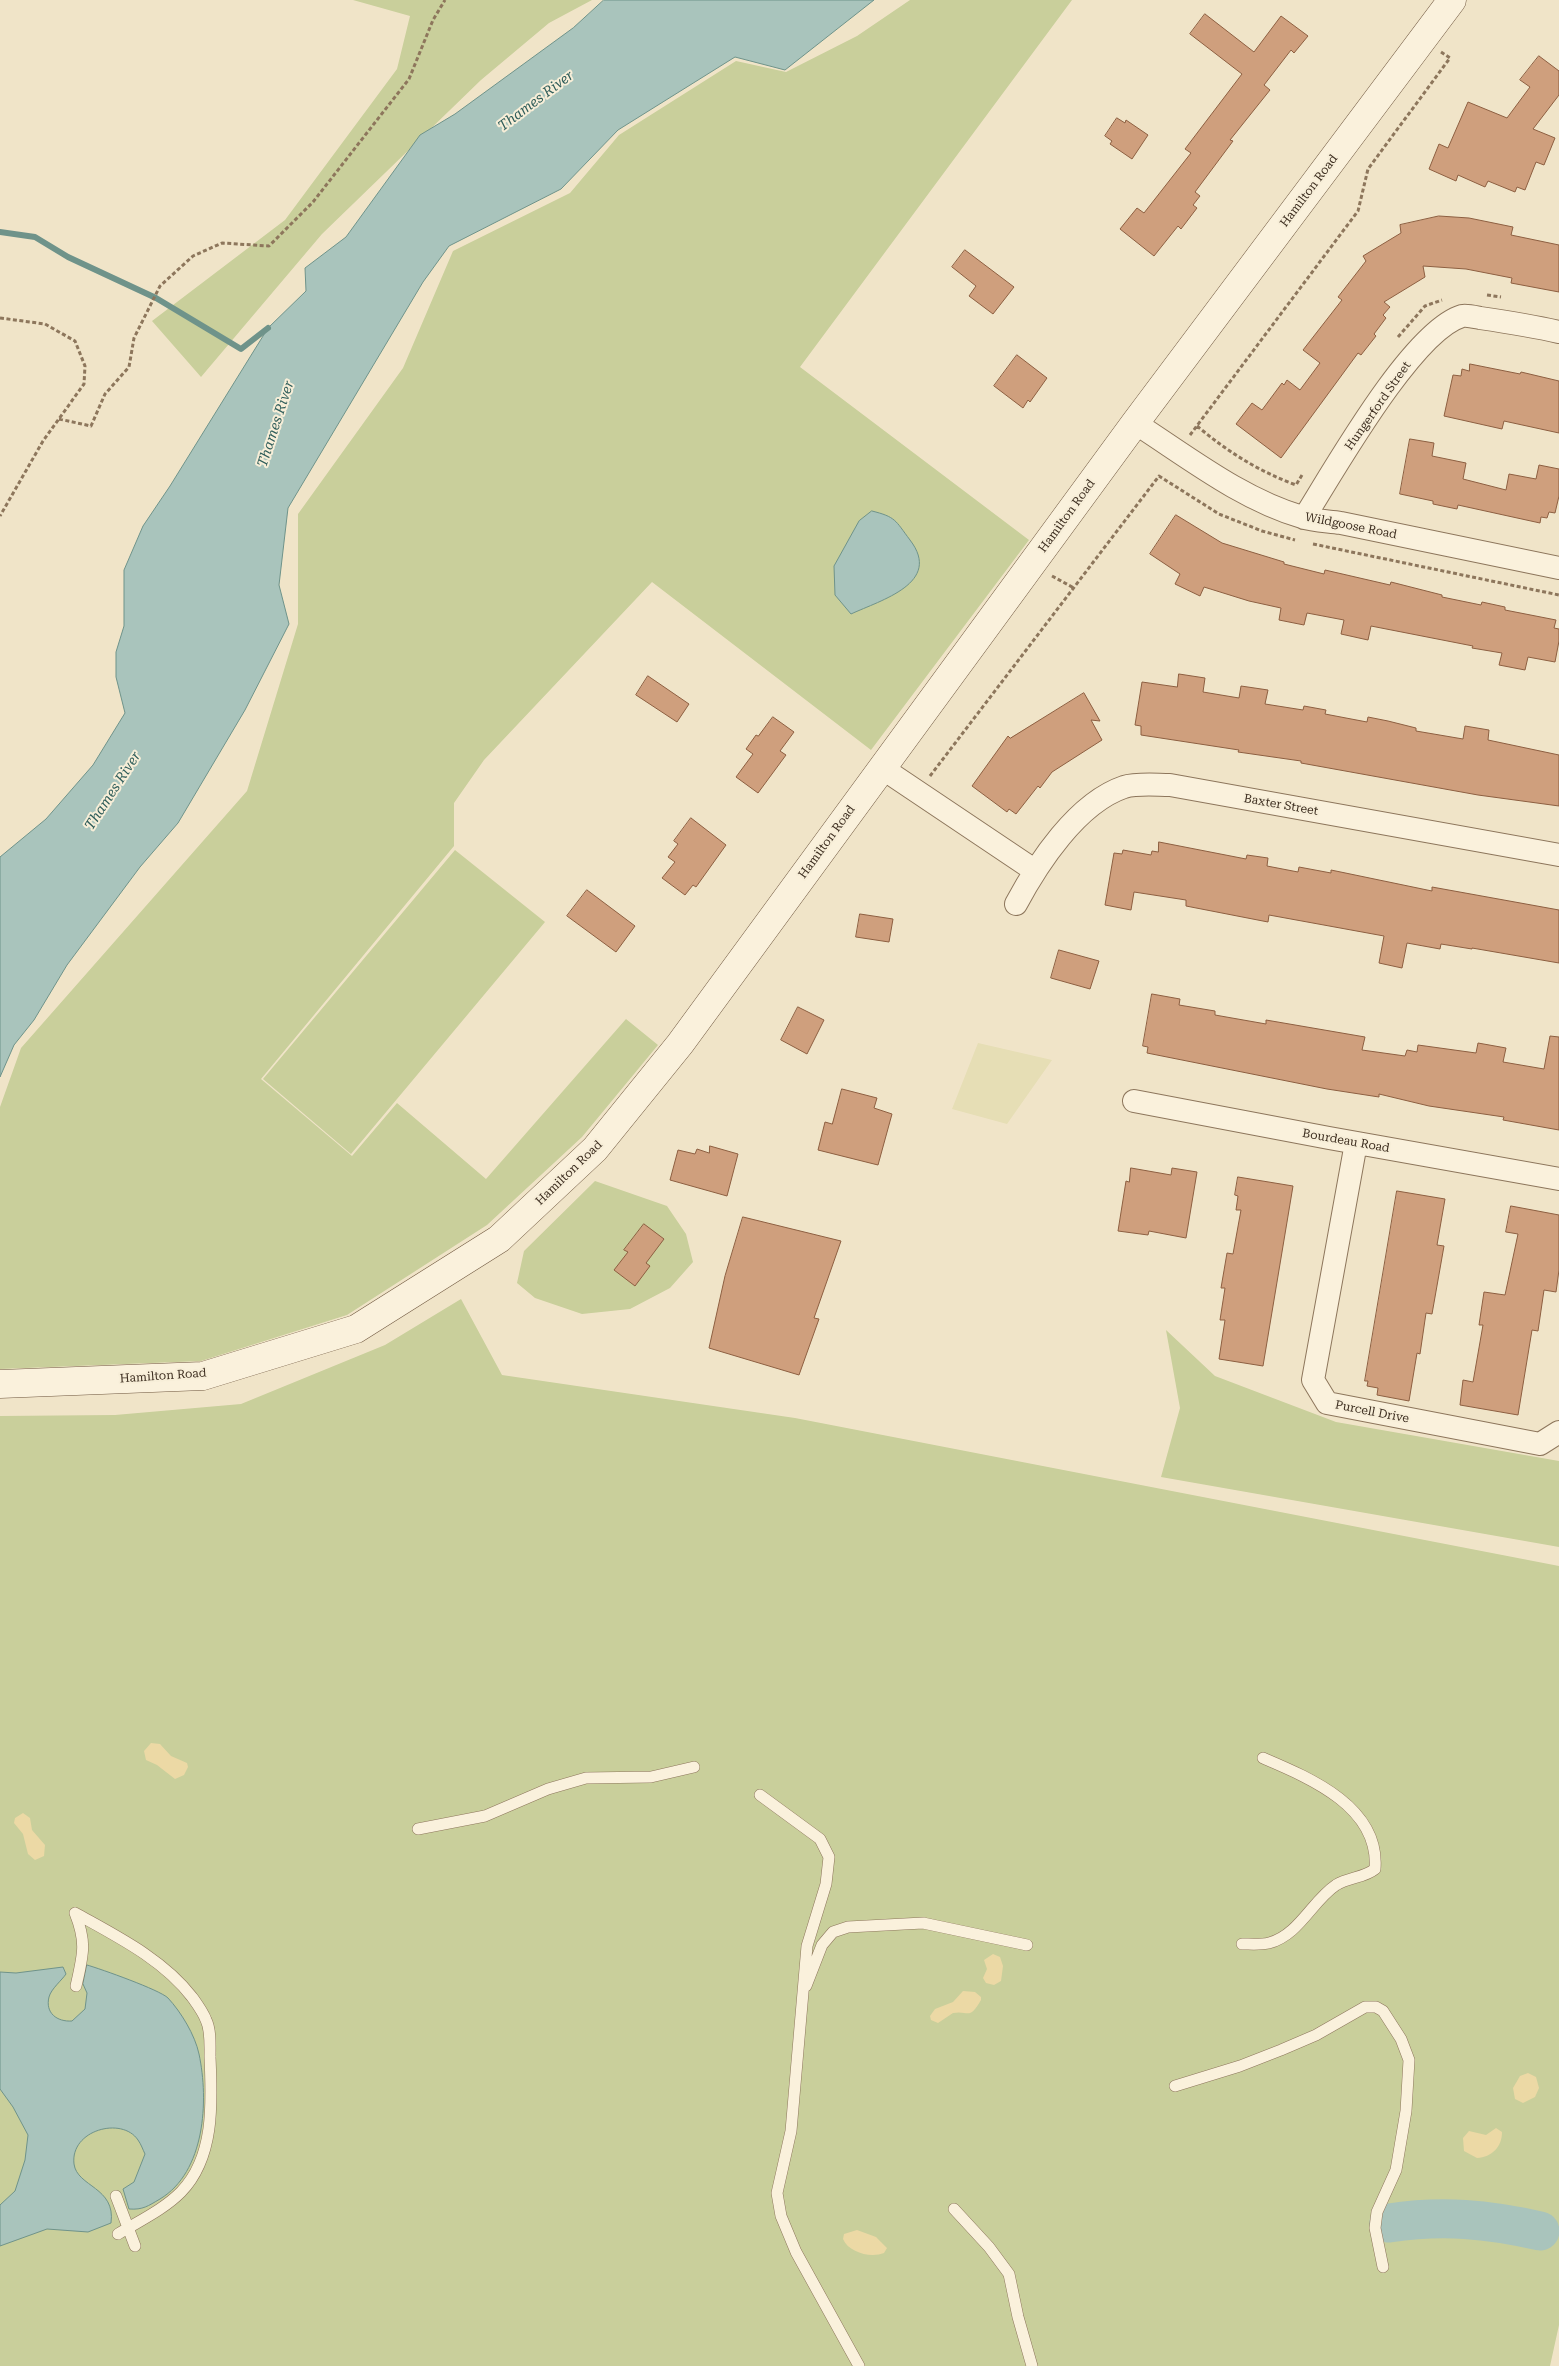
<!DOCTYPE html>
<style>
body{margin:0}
canvas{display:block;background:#f0e4c8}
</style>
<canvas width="1559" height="2366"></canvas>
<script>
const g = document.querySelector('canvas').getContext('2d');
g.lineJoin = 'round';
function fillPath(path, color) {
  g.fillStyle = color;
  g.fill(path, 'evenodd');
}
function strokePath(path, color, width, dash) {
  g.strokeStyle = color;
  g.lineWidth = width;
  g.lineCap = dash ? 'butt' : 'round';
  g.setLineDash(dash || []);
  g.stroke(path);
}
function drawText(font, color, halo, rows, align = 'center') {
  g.font = font + ' "Roboto Serif",serif';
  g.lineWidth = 4;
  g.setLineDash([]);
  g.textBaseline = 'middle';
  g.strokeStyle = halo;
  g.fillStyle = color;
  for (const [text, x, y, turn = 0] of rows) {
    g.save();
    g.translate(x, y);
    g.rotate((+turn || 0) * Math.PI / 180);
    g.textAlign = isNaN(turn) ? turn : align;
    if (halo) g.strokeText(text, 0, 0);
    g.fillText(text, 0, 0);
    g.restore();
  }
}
const farmland = new Path2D(`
 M978 1043 1052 1060 1007 1124 952 1109Z`);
const green = new Path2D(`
 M353 0H592L549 23 481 80 322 234 201 377 152 321 285 220 397 69 410 16Z
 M910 0H1072L800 367 1029 540 871 750 652 582 484 760 454 803V846L261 1079 352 1156 397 1103 486 1179 626 1019 658 1045 582 1137 487 1225 347 1315 201 1361 0 1369V1107L21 1048 247 791 298 624V514L403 368 453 251 570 193 619 135 736 61 786 72 857 36Z
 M455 850 545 922 351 1154 263 1079Z
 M595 1181 667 1206 686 1234 693 1262 670 1288 630 1309 582 1314 535 1298 517 1283 524 1251Z
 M461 1299 502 1375 795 1418 1559 1566V2325L1550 2366H0V1416L115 1415 241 1404 385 1345Z
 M1166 1330 1215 1376 1336 1422 1559 1461V1547L1161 1477 1180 1408Z`);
const sand = new Path2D(`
 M151 1743 160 1744 171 1756 187 1763 188 1767 184 1775 175 1779 157 1765 146 1760 144 1751Z
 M23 1813 30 1818 32 1830 45 1845 44 1856 35 1860 28 1854 23 1834 14 1823 15 1818Z
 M993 1954 1000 1957 1003 1966 1001 1981 994 1985 986 1983 983 1978 987 1969 984 1960Z
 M963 1991 975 1992 981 1997V2000C969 2021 969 2010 953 2013L938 2023 931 2020 930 2016 935 2009 953 2002Z
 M1528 2073 1536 2077 1539 2088 1535 2097 1523 2103 1515 2099 1513 2088 1520 2076Z
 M1496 2128 1502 2132C1502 2147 1492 2157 1477 2158L1464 2151 1463 2138 1469 2131 1486 2135Z
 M857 2230 876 2237 887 2248 884 2253C871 2258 849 2253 843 2239L844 2234Z`);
const water = new Path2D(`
 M604 0H874L785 70 735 57 618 130 561 189 449 246 423 282 288 508 279 585 289 624 245 710 178 823 140 867 67 965 34 1020 14 1045 0 1077V857L46 819 93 765 125 713 116 677V652L124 626V570L143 526 170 486 268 328 306 291 305 268 346 237 420 135 455 114 573 28Z
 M872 511C896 517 895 520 910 540 943 583 881 600 851 614L835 595 834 566 859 521Z
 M87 1965C101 1969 160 1990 168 1998 181 2012 195 2035 199 2054 209 2101 205 2172 160 2199 148 2206 143 2210 129 2209L123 2189 134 2182 145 2154C143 2150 141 2144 138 2140 122 2116 70 2130 74 2164 77 2187 116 2187 111 2223L88 2232 47 2229 0 2246V2205L15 2191 25 2160 28 2135 13 2107 0 2089V1972L16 1973 63 1967 66 1974C62 1980 51 1989 49 1997 45 2013 57 2022 72 2021L85 2009 87 1993 83 1984Z`);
const stream = new Path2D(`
 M0 232 35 237 68 257 156 298 241 349 268 328`);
const river = new Path2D(`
 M1389 2223C1443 2215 1487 2219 1540 2231`);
const building = new Path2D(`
 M1205 14 1254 52 1281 16 1308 36 1294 53 1291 50 1264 85 1270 90 1230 140 1233 141 1195 192 1200 196 1193 205 1197 208 1181 229 1178 226 1154 256 1120 229 1137 208 1144 213 1191 153 1185 149 1242 74 1190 34Z
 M1539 56 1559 71V95L1533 129 1555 138 1544 165 1536 162 1525 190 1517 187 1515 192 1488 181 1485 187 1458 175 1456 181 1429 169 1439 144 1448 148 1468 102 1507 118 1530 87 1520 80Z
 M1117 118 1125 123 1126 120 1148 135 1132 159 1110 144 1112 141 1105 136Z
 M1439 216 1469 218 1513 227 1511 235 1559 245V292L1511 283 1512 278 1466 269 1423 266 1425 277 1384 302 1390 307 1383 315 1386 318 1374 334 1376 336 1361 355 1358 353 1281 458 1236 424 1252 403 1262 410 1282 383 1284 385 1287 380 1300 390 1320 363 1303 350 1342 300 1338 297 1366 261 1363 256 1401 233 1400 225Z
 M965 250 1014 287 993 314 969 296 976 286 952 267Z
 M1017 355 1047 378 1030 402 1028 400 1023 408 994 386Z
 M1470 364 1520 374 1521 372 1559 381V433L1504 421 1502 429 1444 416 1453 375 1461 376 1462 369 1469 371Z
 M1410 439 1434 443 1432 456 1466 463 1463 479 1506 490 1509 474 1536 479 1539 465 1559 469V496L1555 513 1549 512 1547 518 1541 517 1540 523 1458 505 1457 509 1433 504V501L1400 494Z
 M1176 515 1222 543 1284 562V564L1324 574 1325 570 1390 585 1391 582 1442 595V597L1481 605 1482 602 1505 607V610L1556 620 1554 628 1559 629V641L1555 662 1528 657 1525 670 1499 665 1502 653 1472 648 1473 646 1371 626 1368 640 1341 634 1344 620 1307 613 1304 625 1279 620 1281 608 1249 601 1204 587 1200 596 1175 584 1180 574 1150 554Z
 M1179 674 1205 678 1203 692 1239 698 1241 686 1268 690 1265 704 1303 710 1304 706 1326 710 1325 714 1367 722 1368 717 1388 721 1416 728V731L1463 739 1465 726 1489 730 1488 740 1559 755V806L1478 795 1301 763V761L1238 752 1239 750 1141 735V726L1135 725 1142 682 1177 687Z
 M648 676 689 704 677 722 636 695Z
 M1084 693 1100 721 1091 720 1102 740 1052 772 1040 788 1038 786 1016 814 1009 809 1007 812 972 786 1008 736 1010 738Z
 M773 717 794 732 780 751 786 755 758 793 736 777 753 754 746 749 756 735 758 736Z
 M691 818 726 845 696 887 693 885 685 895 662 878 675 862 668 857 678 844 674 841Z
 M1159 842 1246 859 1247 855 1268 858 1267 866 1298 872 1299 867 1331 873V870L1432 891V887L1559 910V963L1472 948V949L1441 944 1440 949 1407 943 1402 968 1379 963 1384 936 1269 915 1268 922 1186 906V900L1134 892 1131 910 1105 905 1114 853 1122 854 1123 850 1151 855 1152 851 1158 852Z
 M587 890 635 926 616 952 567 916Z
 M860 914 893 919 889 942 856 937Z
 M1059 950 1099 961 1090 989 1051 978Z
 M1152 994 1180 999 1179 1005 1215 1011V1015L1266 1024V1020L1365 1037 1362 1050 1405 1056 1407 1050 1417 1052 1418 1045 1476 1053 1478 1043 1506 1048 1503 1062 1544 1069 1550 1036 1559 1037V1130L1503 1120 1504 1117 1429 1106 1379 1094V1097L1327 1089 1147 1053 1148 1047 1143 1046Z
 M798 1007 824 1020 807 1054 781 1040Z
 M842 1089 877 1098 874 1108 892 1114 878 1165 818 1150 825 1122 832 1124Z
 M710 1146 738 1154 727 1196 670 1180 678 1150 695 1154 697 1149 709 1153Z
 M1131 1168 1171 1175 1172 1168 1197 1172 1186 1238 1149 1231 1148 1235 1118 1231 1126 1181 1129 1182Z
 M1238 1177 1293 1186 1263 1366 1219 1359 1225 1320H1220L1225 1288H1221L1227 1253 1233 1254 1241 1210H1236L1238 1196 1235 1195Z
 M1397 1191 1445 1199 1437 1245 1444 1246 1432 1314 1426 1313 1420 1354 1417 1353 1409 1401 1377 1395 1378 1388 1367 1386 1368 1381H1365Z
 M1511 1206 1559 1215V1270L1556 1292 1544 1290 1538 1331 1532 1330 1518 1415 1460 1405 1463 1380 1473 1382 1483 1325H1479L1484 1292 1505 1295 1518 1234 1506 1232Z
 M743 1217 841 1241 814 1318 819 1319 799 1375 709 1348 725 1276Z
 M644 1224 664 1239 646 1263 650 1266 635 1286 614 1270 628 1252 624 1250Z`);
const path = new Path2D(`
 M1487 295 1501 297
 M0 318 45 324 75 341 85 366 84 384 43 441 0 516
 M1398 337 1425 306 1442 300
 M59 419 91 426 105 394 129 367 134 338 160 286 193 256 222 243 269 246 313 202 409 79 433 20 445 0
 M1197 426C1228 452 1258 471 1296 485L1302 475
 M1190 435 1358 211 1368 169 1450 58 1441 52
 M1313 544 1559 595
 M1052 576 1074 588
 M930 776 1159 476 1219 514 1262 531 1295 540`);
const lane = new Path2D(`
 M760 1795 820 1839 829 1857 826 1884 807 1946 791 2131 777 2193 781 2216 796 2252 859 2366
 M418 1829 485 1816 548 1789 586 1778 651 1777 694 1767
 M75 1913C116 1936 163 1959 192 1997 197 2004 203 2012 206 2020 211 2030 210 2046 210 2057 212 2102 215 2157 181 2192 163 2210 139 2221 118 2234
 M75 1913C87 1943 83 1955 76 1986
 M1242 1944C1250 1944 1261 1945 1269 1943 1299 1935 1312 1901 1336 1885 1349 1877 1364 1878 1375 1869 1380 1807 1310 1778 1263 1758
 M806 1986 822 1945 833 1932 848 1927 923 1923 1027 1945
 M1175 2086 1240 2066 1281 2050 1316 2035 1365 2007H1376L1383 2011 1401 2039 1409 2060 1406 2111 1396 2170 1377 2212 1375 2228 1383 2267
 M116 2196 135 2246
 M954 2209 989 2247 1009 2274 1018 2317 1032 2366`);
const street = new Path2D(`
 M1135 423C1188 457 1241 499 1302 517 1314 521 1328 521 1341 523L1559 568
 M1304 518C1333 472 1412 331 1462 316 1467 315 1475 317 1480 318 1507 322 1533 326 1559 332
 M882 768 1034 870
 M1016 904C1038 863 1077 803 1124 787 1137 783 1156 785 1170 785L1559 855
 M1134 1101 1329 1138 1559 1179
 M1356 1143 1313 1380 1327 1403 1540 1444 1559 1432`);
const secondary = new Path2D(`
 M0 1384 203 1376 356 1329 499 1239 595 1149 680 1044 1135 423 1452 0`);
const streetNames = [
 ["Hamilton Road",1309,191,-53],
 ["Hungerford Street",1378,406,-55],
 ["Hamilton Road",1067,516,-54],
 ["Wildgoose Road",1351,526,11],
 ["Baxter Street",1281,805,10],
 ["Hamilton Road",827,842,-54],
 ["Bourdeau Road",1346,1141,10],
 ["Hamilton Road",569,1173,-44],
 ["Hamilton Road",163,1376,-4],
 ["Purcell Drive",1372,1412,11]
];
const waterNames = [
 ["Thames River",536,101,-37],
 ["Thames River",276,424,-72],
 ["Thames River",113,791,-57]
];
fillPath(farmland, '#e6deb5');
fillPath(green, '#c9cf9b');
fillPath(sand, '#ecd9a5');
fillPath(water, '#a9c4bc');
strokePath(water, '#6f938a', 1);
strokePath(stream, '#6f938a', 6);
strokePath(river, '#a9c4bc', 39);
fillPath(building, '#cf9f7d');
strokePath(building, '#8d5f41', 1);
strokePath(lane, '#8d765c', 12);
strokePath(street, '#8d765c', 24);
strokePath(secondary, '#6f573f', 29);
strokePath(path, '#8d765c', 3, [4, 2.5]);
strokePath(lane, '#faf1dc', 11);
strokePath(street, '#faf1dc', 22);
strokePath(secondary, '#faf1dc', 28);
drawText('12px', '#3d2e20', '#f7eed8', streetNames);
drawText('italic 14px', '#2f5d5a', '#f7eed8', waterNames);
</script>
